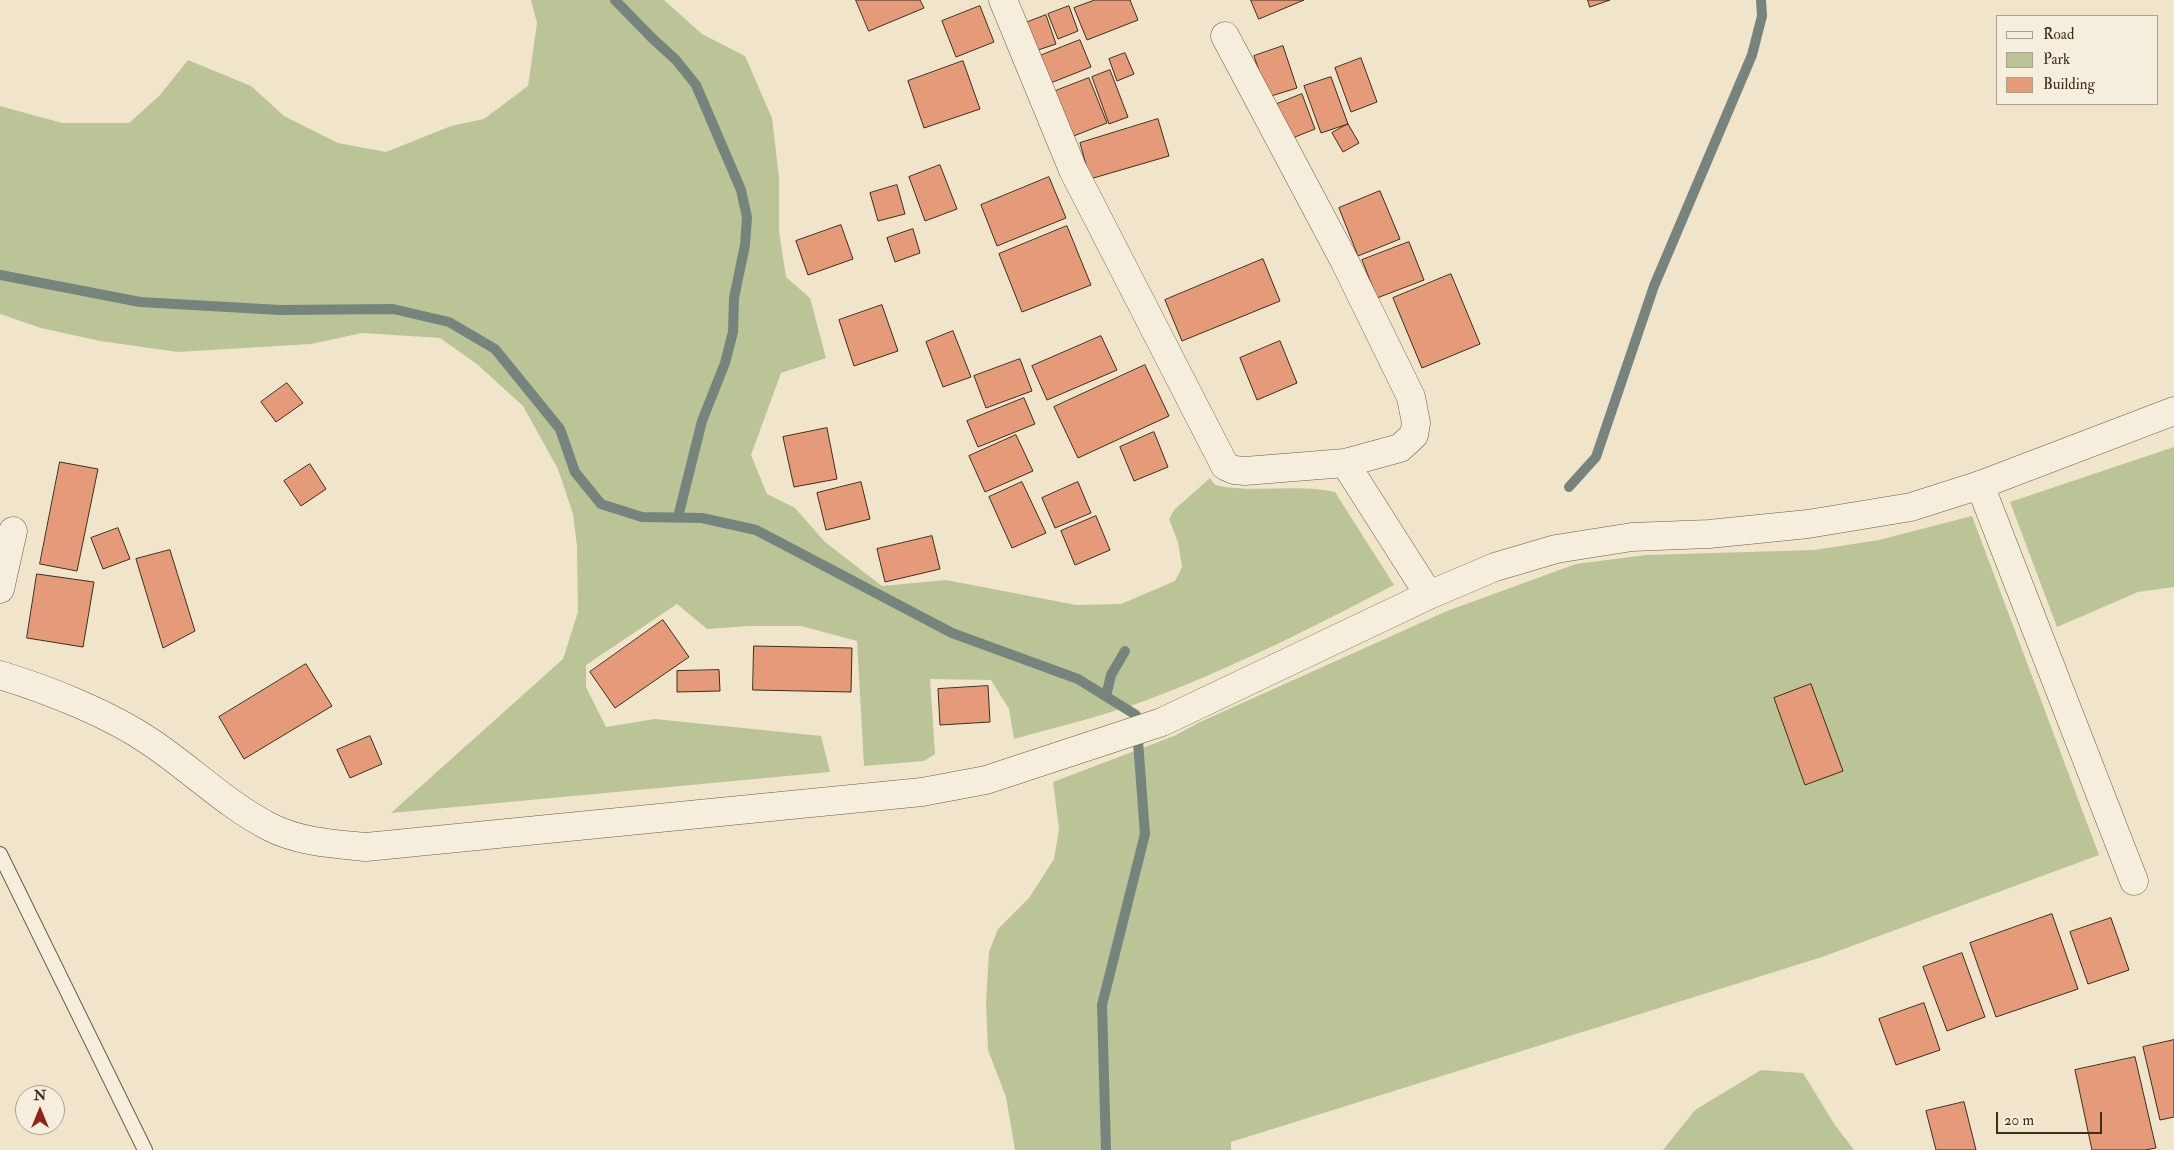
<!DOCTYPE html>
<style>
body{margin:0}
#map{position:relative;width:2174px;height:1150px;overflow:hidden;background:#f0e5cb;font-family:"IM FELL Double Pica",serif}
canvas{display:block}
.legend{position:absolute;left:1996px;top:15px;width:162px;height:90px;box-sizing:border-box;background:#f5eedd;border:1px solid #aba18f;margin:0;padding:6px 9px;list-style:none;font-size:15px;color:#3c2e1b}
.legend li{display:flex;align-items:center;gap:10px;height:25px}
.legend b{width:25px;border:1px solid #aba18f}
.north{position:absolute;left:15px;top:1085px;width:50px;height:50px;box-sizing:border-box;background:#f5eedd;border:1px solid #aba18f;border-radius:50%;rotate:0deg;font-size:14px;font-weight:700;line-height:20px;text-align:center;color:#3c2e1b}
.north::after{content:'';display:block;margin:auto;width:18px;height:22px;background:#8f2418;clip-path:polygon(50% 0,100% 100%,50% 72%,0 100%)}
.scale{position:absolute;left:1996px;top:1112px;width:106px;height:22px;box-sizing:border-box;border:2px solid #3c2e1b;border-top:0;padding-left:6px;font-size:15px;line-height:18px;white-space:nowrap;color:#3c2e1b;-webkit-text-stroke:4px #f5eedd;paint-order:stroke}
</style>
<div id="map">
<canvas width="2174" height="1150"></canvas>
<ul class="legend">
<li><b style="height:6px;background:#f5eedd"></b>Road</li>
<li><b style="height:14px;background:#bbc496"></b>Park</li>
<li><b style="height:14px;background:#e59b7a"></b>Building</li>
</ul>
<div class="north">N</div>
<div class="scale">20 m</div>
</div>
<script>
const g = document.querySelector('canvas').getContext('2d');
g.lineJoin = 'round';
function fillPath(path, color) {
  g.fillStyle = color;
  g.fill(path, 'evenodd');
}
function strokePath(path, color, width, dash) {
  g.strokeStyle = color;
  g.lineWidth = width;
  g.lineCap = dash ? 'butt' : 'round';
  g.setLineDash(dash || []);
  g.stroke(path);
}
const green = new Path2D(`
 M531 0H664L702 34 745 56 772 118 779 177V231L786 277 810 298 826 358 781 373 751 455 767 494 795 508 825 542 882 586 946 580 1076 605 1121 604 1175 581 1182 567 1178 542 1169 519 1174 510 1210 478 1215 485C1254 494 1296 483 1335 492L1394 585C1317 625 1241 664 1160 695 1113 714 1063 725 1014 739L1009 709 991 680 930 679 935 754 924 761 864 766 857 641 801 626H749L707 629 677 604 586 665V687L606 727 655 719 821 736 830 772 391 813 563 659 578 612 577 546 573 514 558 469 523 406 478 365 440 338 362 333 311 344 178 352 100 341 41 328 0 314V106L62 123H129L160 95 188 60 251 86 284 116 338 143 386 152 451 126 484 119 528 86 537 23Z
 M2174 447V587L2138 592 2057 627 2010 502Z
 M1972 516 2099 855 1822 957 1231 1142V1150H1015L1006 1097 988 1050 986 1003 989 952 998 929 1029 898 1054 859 1059 829 1053 782 1174 736 1200 722 1447 611 1576 564 1646 555 1814 550 1879 540Z
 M1761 1070 1803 1073 1835 1125 1854 1150H1663L1695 1110Z`);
const stream = new Path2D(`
 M615 0 651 37 676 60 696 85 741 190 747 217 745 245 734 298 733 332 725 363 702 421 678 517
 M0 275 140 302 280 310 393 309 449 322 495 349 560 429 575 472 601 504 642 517 702 518 756 530 952 633 1078 679 1136 715 1145 834 1102 1005 1106 1150
 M1569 487 1596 457 1654 286 1752 55 1762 16 1761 0
 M1106 696 1111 675 1125 651`);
const building = new Path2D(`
 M856 0H920L924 8 869 31Z
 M1095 0H1130L1138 20 1087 40 1074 8Z
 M1251 0H1304L1259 19Z
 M1588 0H1610L1590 7Z
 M980 6 994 42 956 57 942 21Z
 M1069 6 1078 31 1058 39 1048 14Z
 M1046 15 1056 44 1029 53 1020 25Z
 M1080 40 1091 67 1048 84 1037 57Z
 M1283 46 1297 88 1268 97 1254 56Z
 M1125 53 1134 74 1117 81 1109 59Z
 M1361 58 1377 102 1351 112 1335 68Z
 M963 61 980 109 924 128 908 81Z
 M1110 70 1128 117 1109 124 1092 77Z
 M1331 77 1348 124 1321 133 1304 86Z
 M1089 78 1107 123 1071 137 1053 92Z
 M1302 94 1315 129 1290 139 1277 104Z
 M1158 119 1169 156 1090 179 1080 143Z
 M1348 124 1359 143 1343 152 1332 133Z
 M940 165 957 209 925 221 909 177Z
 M1049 177 1066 218 997 246 981 205Z
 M897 185 905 214 878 221 870 193Z
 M1380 191 1400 239 1358 256 1339 208Z
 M841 225 853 259 808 275 796 241Z
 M1067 226 1091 285 1022 312 999 254Z
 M913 229 920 253 895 262 887 238Z
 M1409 242 1424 280 1377 298 1362 260Z
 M1263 259 1280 301 1182 341 1165 300Z
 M1451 274 1480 344 1422 368 1393 298Z
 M882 305 898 351 854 366 839 320Z
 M953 331 971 377 943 387 926 342Z
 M1101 336 1117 370 1047 400 1032 366Z
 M1280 341 1297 383 1257 400 1240 358Z
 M1020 359 1032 391 986 408 974 376Z
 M1145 365 1169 416 1078 458 1054 407Z
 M287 383 303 403 276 422 261 402Z
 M1024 398 1035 424 978 447 967 421Z
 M827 428 837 479 794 487 783 437Z
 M1154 432 1168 467 1134 481 1120 447Z
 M1016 435 1033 471 985 492 969 456Z
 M60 462 98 469 77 571 40 564Z
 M310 464 326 489 301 506 284 481Z
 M861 482 870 519 826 530 817 493Z
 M1022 482 1046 533 1012 548 989 497Z
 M1078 482 1091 513 1055 528 1042 498Z
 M1096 516 1110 550 1075 565 1061 531Z
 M118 528 130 559 103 569 91 538Z
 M932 536 940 569 885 582 877 549Z
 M170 550 195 631 163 648 136 559Z
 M37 574 94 582 83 647 27 638Z
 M663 620 689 657 615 708 590 672Z
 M754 646 852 648 851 692 753 690Z
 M306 664 332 706 244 759 219 717Z
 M719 670 720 691 677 692V671Z
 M1811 684 1843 771 1805 785 1774 698Z
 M988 686 990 722 940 725 938 689Z
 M370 736 382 764 350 778 337 750Z
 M2052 914 2078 989 1996 1017 1970 943Z
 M2111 918 2129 970 2088 984 2070 932Z
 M1962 953 1985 1017 1947 1031 1923 967Z
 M1924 1003 1940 1050 1896 1065 1879 1019Z
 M2174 1040V1117L2160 1120 2143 1047Z
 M2135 1057 2156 1148 2145 1150H2092L2075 1070Z
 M1964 1102 1976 1150H1936L1926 1111Z`);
const service = new Path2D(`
 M0 854 145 1150`);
const minor = new Path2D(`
 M1003 0 1073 170 1225 466 1234 470 1245 471 1345 463 1429 595
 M1225 36 1345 262 1411 397 1416 423 1414 435 1400 448 1345 463
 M1980 485 2134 881
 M0 589 13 531`);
const tertiary = new Path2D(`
 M0 675C49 690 110 714 152 743 192 770 227 805 270 827 299 842 334 844 366 847L922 792 986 780 1162 722 1429 595 1495 567 1556 549 1632 537 1709 534 1808 524 1911 507 1980 485 2174 411`);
fillPath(green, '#bbc496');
strokePath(stream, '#76847d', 10);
fillPath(building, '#e59b7a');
strokePath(building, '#3c2e1b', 1);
strokePath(service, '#695c47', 16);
strokePath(minor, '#695c47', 29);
strokePath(tertiary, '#695c47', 29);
strokePath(service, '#f5eedd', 14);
strokePath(minor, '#f5eedd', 28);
strokePath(tertiary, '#f5eedd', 28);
</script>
